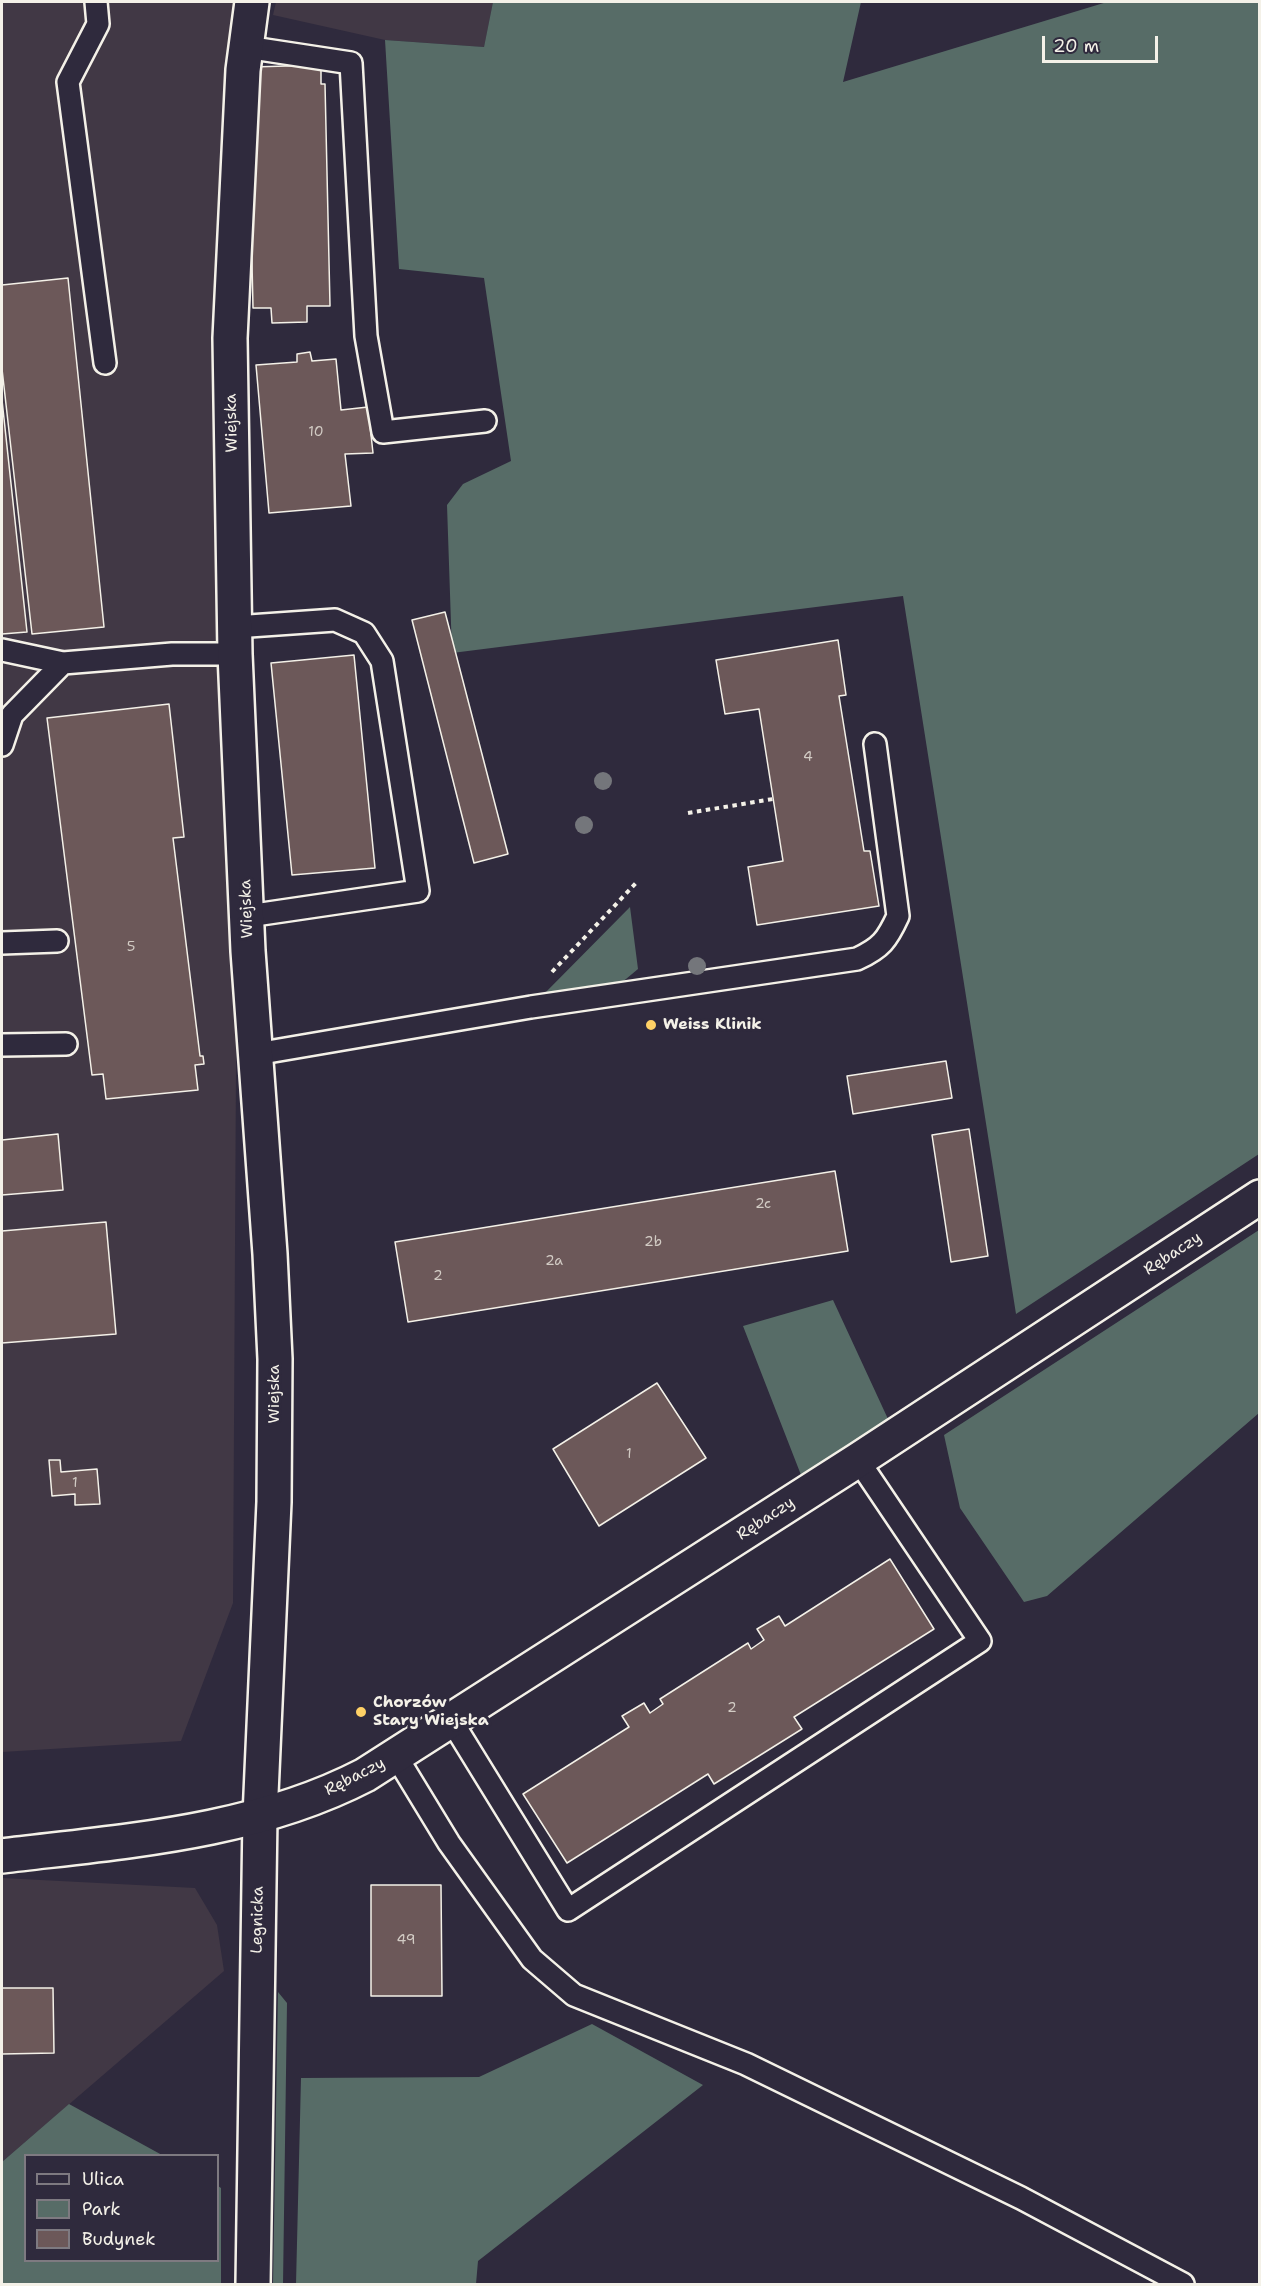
<!DOCTYPE html>
<meta charset="utf-8">
<style>
body{margin:0}
#map{position:relative;width:1261px;height:2286px;overflow:hidden;background:#2f2a3d;font-family:"Shantell Sans",sans-serif}
canvas{display:block}
.frame{position:absolute;inset:0;border:3px solid #f4f1e8;pointer-events:none}
.legend{position:absolute;left:24px;top:2154px;width:195px;height:108px;box-sizing:border-box;background:#2f2a3d;border:2px solid #7e7a81;margin:0;padding:8px 10px;list-style:none;font-size:18px;color:#f4f1e8}
.legend li{display:flex;align-items:center;gap:12px;height:30px}
.legend b{width:30px;border:2px solid #7e7a81}
.scale{position:absolute;left:1042px;top:36px;width:116px;height:27px;box-sizing:border-box;border:3px solid #f4f1e8;border-top:0;padding-left:8px;font-size:18px;line-height:21px;white-space:nowrap;color:#f4f1e8;-webkit-text-stroke:4px #2f2a3d;paint-order:stroke}
</style>
<div id="map">
<canvas width="1261" height="2286"></canvas>
<div class="frame"></div>
<ul class="legend">
<li><b style="height:8px;background:#2f2a3d"></b>Ulica</li>
<li><b style="height:16px;background:#576c67"></b>Park</li>
<li><b style="height:16px;background:#6c5859"></b>Budynek</li>
</ul>
<div class="scale">20 m</div>
</div>
<script>
const g = document.querySelector('canvas').getContext('2d');
g.lineJoin = 'round';
function fillPath(path, color) {
  g.fillStyle = color;
  g.fill(path, 'evenodd');
}
function strokePath(path, color, width, dash) {
  g.strokeStyle = color;
  g.lineWidth = width;
  g.lineCap = dash ? 'butt' : 'round';
  g.setLineDash(dash || []);
  g.stroke(path);
}
function drawText(font, color, halo, rows, align = 'center') {
  g.font = font + ' "Shantell Sans",sans-serif';
  g.lineWidth = 6;
  g.setLineDash([]);
  g.textBaseline = 'middle';
  g.strokeStyle = halo;
  g.fillStyle = color;
  for (const [text, x, y, turn = 0] of rows) {
    g.save();
    g.translate(x, y);
    g.rotate((+turn || 0) * Math.PI / 180);
    g.textAlign = isNaN(turn) ? turn : align;
    if (halo) g.strokeText(text, 0, 0);
    g.fillText(text, 0, 0);
    g.restore();
  }
}
const built = new Path2D(`
 M2 2H255L236 1066 233 1603 181 1741 2 1752Z
 M276 2H493L484 47 385 40 273 15Z
 M2 1878 195 1888 217 1925 224 1971 2 2162Z`);
const green = new Path2D(`
 M493 2H861L843 82 1107 2H1259V1154L1016 1314 903 596 452 653 447 505 463 484 511 461 484 278 399 269 385 40 484 47Z
 M630 907 638 969 620 984 542 996Z
 M1259 1230V1413L1047 1596 1024 1602 960 1508 944 1435Z
 M833 1300 888 1419 801 1475 743 1326Z
 M278 1992 287 2003 283 2284H273Z
 M592 2024 703 2085 478 2261 476 2284H296L301 2078 479 2077Z
 M69 2104 162 2155 26 2156V2260H218V2186L221 2188V2284H2V2162Z`);
const building = new Path2D(`
 M321 65V84H325L330 306H307V322L272 323 271 308H253L248 86 252 67Z
 M68 278 104 627 32 634 2 369V285Z
 M310 352 312 361 336 359 341 410 368 407 373 453 345 454 351 506 269 513 256 365 297 362V354Z
 M2 400 27 632 2 634Z
 M445 612 508 854 474 863 412 620Z
 M838 640 846 695 839 696 864 851H870L879 906 757 925 748 867 783 861 759 709 725 714 716 660Z
 M354 655 375 868 292 875 271 663Z
 M169 704 184 837 173 838 200 1056H203L204 1064 195 1065 198 1090 106 1099 103 1074 92 1075 47 718Z
 M946 1061 952 1098 853 1114 847 1076Z
 M969 1129 988 1256 951 1262 932 1135Z
 M58 1134 63 1190 2 1195V1140Z
 M835 1171 848 1251 408 1322 395 1242Z
 M106 1222 116 1334 2 1343V1231Z
 M657 1383 706 1458 599 1526 553 1449Z
 M49 1460H60L61 1472 97 1469 100 1504 75 1505V1494L52 1496Z
 M890 1559 934 1629 794 1717 802 1729 714 1784 708 1774 567 1863 523 1794 629 1727 622 1716 644 1703 650 1713 663 1704 660 1699 748 1643 751 1649 764 1640 757 1629 779 1616 785 1626Z
 M371 1885H441L442 1996H371Z
 M2 1988H53L54 2053 2 2054Z`);
const path = new Path2D(`
 M688 813 773 799
 M552 972 636 883`);
const service = new Path2D(`
 M96 2 98 24 68 82 105 363
 M246 47 351 63 366 336 383 432 485 421
 M235 627 335 620 364 633 382 661 418 891 248 916
 M2 650 63 663
 M2 745 12 715 63 663 172 654H235
 M2 943 57 941
 M2 1045 66 1044
 M256 1054 531 1007 857 959C881 948 887 940 898 916L875 744
 M451 1720 568 1910 980 1641 858 1460
 M396 1756 449 1843 532 1959 574 1995 746 2064 1021 2198 1183 2284`);
const minor = new Path2D(`
 M252 2 243 70 230 338 235 654 248 951 270 1254 275 1359 274 1502 260 1816 253 2284`);
const tertiary = new Path2D(`
 M2 1856C125 1841 253 1833 365 1775L858 1460 1260 1197`);
const trees = [
 [603,781],
 [584,825],
 [697,966]
];
const markers = [
 [651,1025,6,"#ffd166"],
 [361,1712,6,"#ffd166"]
];
const numberNames = [
 ["10",316,432],
 ["4",808,757],
 ["5",131,947],
 ["2c",763,1204],
 ["2b",653,1242],
 ["2a",554,1261],
 ["2",438,1276],
 ["1",629,1454],
 ["1",75,1483],
 ["2",732,1708],
 ["49",406,1940]
];
const streetNames = [
 ["Wiejska",232,423,-91],
 ["Wiejska",247,909,-92],
 ["Rębaczy",1173,1254,-33],
 ["Wiejska",275,1394,-90],
 ["Rębaczy",766,1519,-33],
 ["Rębaczy",355,1777,-27],
 ["Legnicka",258,1920,-89]
];
const poiNames = [
 ["Weiss Klinik",663,1025],
 ["Chorzów",373,1703],
 ["Stary Wiejska",373,1721]
];
fillPath(built, '#413845');
fillPath(green, '#576c67');
fillPath(building, '#6c5859');
strokePath(building, '#f4f1e8', 1.5);
strokePath(service, '#f4f1e8', 26);
strokePath(minor, '#f4f1e8', 38);
strokePath(tertiary, '#f4f1e8', 38);
strokePath(path, '#f4f1e8', 4, [4.5, 4.5]);
strokePath(service, '#2f2a3d', 21);
strokePath(minor, '#2f2a3d', 33);
strokePath(tertiary, '#2f2a3d', 33);
g.fillStyle = '#74767b';
for (const [x, y] of trees) {
  g.beginPath();
  g.arc(x, y, 9, 0, 2 * Math.PI);
  g.fill();
}
for (const [x, y, r, color] of markers) {
  const dot = new Path2D();
  dot.arc(x, y, r, 0, 2 * Math.PI);
  g.fillStyle = color;
  g.fill(dot);
  strokePath(dot, '#2f2a3d', 2);
}
drawText('14px', '#d2cbc4', null, numberNames);
drawText('16px', '#f4f1e8', '#2f2a3d', streetNames);
drawText('bold 16px', '#f4f1e8', '#2f2a3d', poiNames, 'left');
</script>
